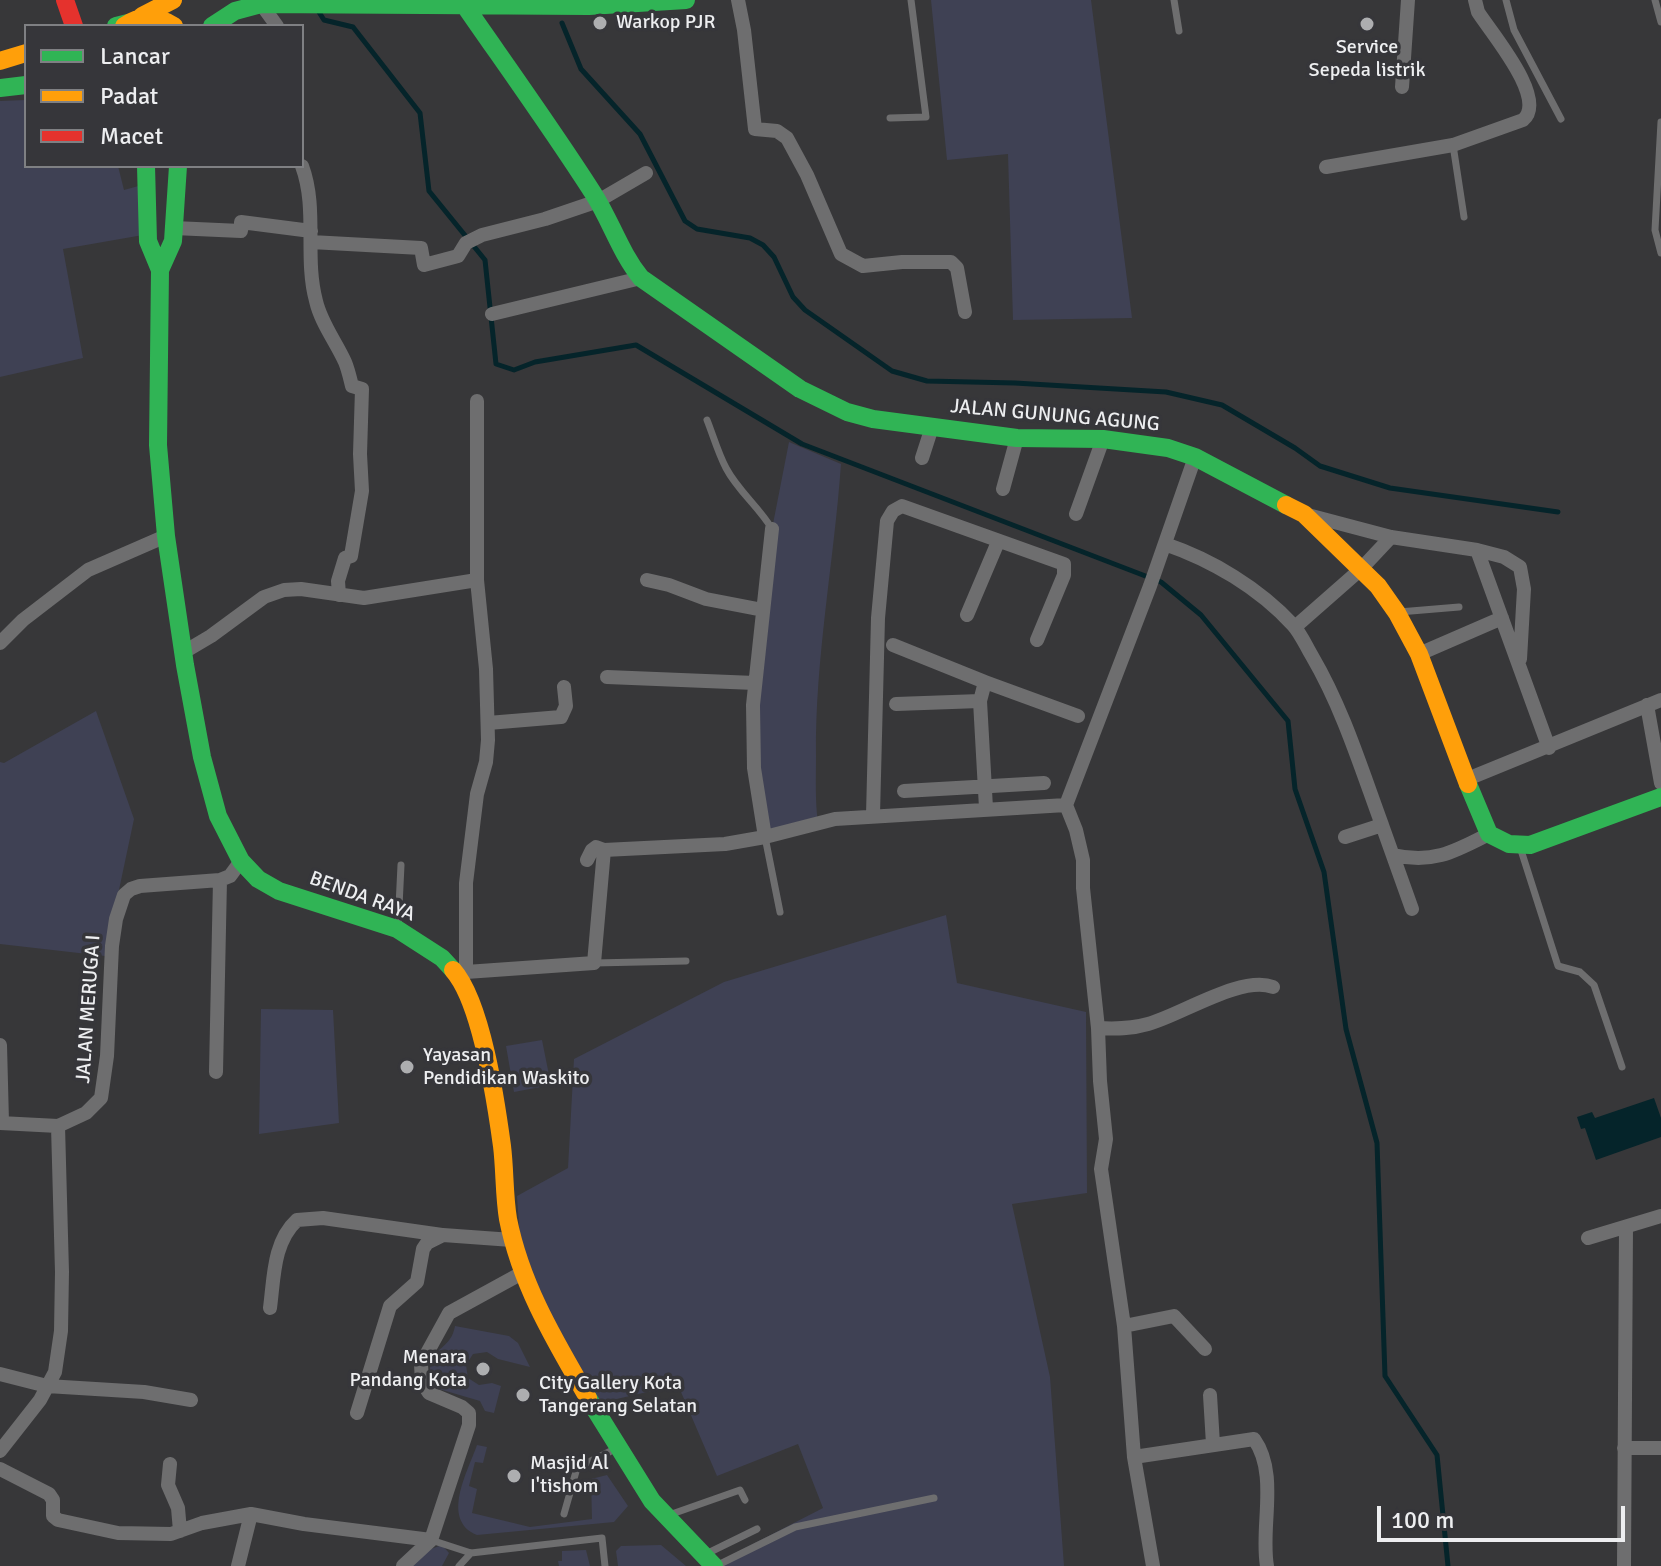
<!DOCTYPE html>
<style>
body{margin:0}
#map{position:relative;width:1661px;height:1566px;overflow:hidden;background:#373739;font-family:Signika,sans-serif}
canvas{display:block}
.legend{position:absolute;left:24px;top:24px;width:280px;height:144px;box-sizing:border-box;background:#36363a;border:2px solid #7f8083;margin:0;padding:10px 14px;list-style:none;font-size:24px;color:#edeef0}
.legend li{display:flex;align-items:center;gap:16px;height:40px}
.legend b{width:40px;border:2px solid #7f8083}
.scale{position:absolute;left:1377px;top:1506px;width:248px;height:36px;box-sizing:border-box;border:4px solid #edeef0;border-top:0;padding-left:10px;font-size:24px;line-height:28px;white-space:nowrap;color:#edeef0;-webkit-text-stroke:6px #36363a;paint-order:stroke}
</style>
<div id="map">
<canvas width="1661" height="1566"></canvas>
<ul class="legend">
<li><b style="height:10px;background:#30b455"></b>Lancar</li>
<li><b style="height:10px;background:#ff9f0a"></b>Padat</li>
<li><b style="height:10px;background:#e5322d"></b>Macet</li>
</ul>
<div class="scale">100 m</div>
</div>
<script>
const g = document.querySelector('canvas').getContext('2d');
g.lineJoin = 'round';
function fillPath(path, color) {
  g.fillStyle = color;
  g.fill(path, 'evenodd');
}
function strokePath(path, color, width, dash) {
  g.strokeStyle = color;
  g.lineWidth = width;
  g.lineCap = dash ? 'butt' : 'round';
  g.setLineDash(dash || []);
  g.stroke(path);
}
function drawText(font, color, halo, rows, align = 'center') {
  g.font = font + ' Signika,sans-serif';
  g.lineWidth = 7;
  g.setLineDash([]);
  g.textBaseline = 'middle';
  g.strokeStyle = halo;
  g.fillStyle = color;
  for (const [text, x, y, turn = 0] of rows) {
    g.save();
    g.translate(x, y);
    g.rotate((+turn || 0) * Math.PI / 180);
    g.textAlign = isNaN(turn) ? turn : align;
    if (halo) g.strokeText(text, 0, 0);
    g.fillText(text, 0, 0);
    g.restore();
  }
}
const green = new Path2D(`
 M931 0H1091L1132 318 1013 320 1008 154 947 160Z
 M26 100V166H118L124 190 142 185 143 235 63 249 83 358 0 377V101Z
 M789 442 841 464C834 562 815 658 816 756 816 778 815 801 818 823L765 837 754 768 772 529Z
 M96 711 134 819 105 956 0 944V762L4 763Z
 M946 915 957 983 1086 1012 1087 1193 1012 1204 1050 1377 1064 1566H719L716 1563 823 1508 798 1444 717 1476 678 1385 599 1403 546 1313 520 1240 517 1196 568 1168 574 1059 724 982Z
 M261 1009 333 1010 339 1123 259 1134Z
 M542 1040 551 1085 514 1092 506 1046Z
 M455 1326 509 1336 518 1343 530 1367 498 1359 487 1352 473 1354 466 1365 468 1378 479 1385 492 1383 501 1386 494 1413 485 1411 480 1401 439 1389 431 1383C425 1344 450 1354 455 1326Z
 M477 1445 487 1447 483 1463 475 1462 469 1486 477 1489 472 1513 530 1527 592 1519 591 1479 607 1475 628 1506 614 1522 477 1535C440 1520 468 1471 477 1445Z
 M442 1545 449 1553 442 1566H408L431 1549Z
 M661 1545 686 1566H618L616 1551 621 1546Z
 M586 1550 590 1566H559L558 1561H562V1551Z`);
const water = new Path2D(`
 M1654 1098 1661 1118V1137L1596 1160 1585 1128 1581 1129 1577 1117 1592 1112 1595 1118Z`);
const stream = new Path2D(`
 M317 9 324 20 353 27 420 113 429 191 485 260 496 364 514 370 535 362 636 345 802 444 1161 582 1201 615 1288 721 1295 789 1324 872 1346 1029 1377 1143 1385 1376 1437 1455 1448 1566
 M562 23 581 69 640 134 685 221 697 229 750 238 763 245 774 257 793 297 805 310 892 371 927 381 1015 383 1166 392 1222 405 1295 448 1320 466 1390 488 1558 512`);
const lane = new Path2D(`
 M1174 0 1179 31
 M1506 0 1514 30 1561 119
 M1655 0 1661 22
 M890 118 926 117 911 0
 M1661 122 1655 230 1661 253
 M1453 145 1464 217
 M707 420C713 435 718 453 726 468 738 491 759 507 772 529
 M1399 612 1459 607
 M765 837 780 912
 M1520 847 1558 966 1580 972 1594 985 1622 1067
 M398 927 401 865
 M594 963 686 961
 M564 1514 577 1468 615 1449
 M669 1515 740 1490 745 1500
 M431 1540 471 1553 602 1538 605 1566
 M706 1554 757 1529
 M459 1566 471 1553
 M716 1566 795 1527 934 1498`);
const street = new Path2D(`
 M738 0 744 30 755 129 777 131 787 138 807 175 841 254 863 266 902 262H951L957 268 965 312
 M261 4 277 26
 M1402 87 1408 0
 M302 166C318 209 304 257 316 301 321 323 336 342 345 362 348 369 350 378 352 386L362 389 360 454 362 491 351 556 345 558 338 581 339 595
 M1326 167 1453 145 1523 120C1548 99 1492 34 1478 12L1475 0
 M174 228 241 231V222L311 231
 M311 242 421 248 424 265 458 256 466 243 482 235 545 219 598 201 646 173
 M492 314 641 278
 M922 458 932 427
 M1003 489 1017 438
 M1076 514 1103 439
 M1304 514 1391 537 1477 550 1549 748
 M1165 544C1212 560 1259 588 1293 625 1301 634 1306 646 1312 656 1343 709 1361 768 1382 825L1345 837
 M1477 550 1504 557 1520 567 1524 589 1520 659
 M647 580 669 585 706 599 763 610
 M967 615 998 542
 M1295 627 1361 569 1391 537
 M0 643 23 620 88 570 166 536
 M893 645 985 682
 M184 652 211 636 264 597 284 590 301 589 364 598 477 580
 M1419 654 1502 618
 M607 677 755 683
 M896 704 980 701
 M1647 705 1661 783
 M488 723 561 717 566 706 564 687
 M1465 780 1661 700
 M904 791 1044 783
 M986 808 980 701 985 682 1078 716
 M873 815 878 618 887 521 893 511 902 506 1064 564V575L1037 640
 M1382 825 1412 909
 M765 837 754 768 753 705 772 529
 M1393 855C1433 864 1454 852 1489 834
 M587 860 592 850 596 847 604 850
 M466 972V883L477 794 486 762 488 740 486 669 477 580V401
 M458 976 466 972 594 963 604 850 725 844 765 837 835 819 1066 805
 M1098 1028C1116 1029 1131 1029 1148 1024 1181 1015 1241 975 1273 987
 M0 1045 2 1122
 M216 1072 220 880
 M0 1123 58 1126 86 1113 101 1098 107 1056 112 946 116 919 124 895 131 889 140 886 220 880 230 876 241 861
 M1588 1238 1661 1216
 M270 1308C274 1278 273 1242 297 1220L323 1218 442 1235
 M1124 1326 1174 1316 1205 1349
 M0 1374 47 1386 144 1392 191 1400
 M1210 1395 1213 1444
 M357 1413 390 1306 417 1282 423 1249 427 1243 443 1235 512 1240
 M1624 1448H1661
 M0 1451 40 1400 55 1372 61 1331 62 1272 58 1126
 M1134 1457 1254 1439C1279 1474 1260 1528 1267 1566
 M170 1464 168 1485 178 1508 180 1531
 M0 1469 49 1494 53 1500V1516L58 1520 118 1533 171 1534 202 1523 251 1514 304 1524 431 1540
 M238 1566 251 1514
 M403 1566 431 1540 469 1425V1413L462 1407 429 1393 422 1382 421 1364 449 1313 522 1273
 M1153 1566 1134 1457 1124 1326 1101 1169 1106 1139 1100 1081 1098 1028 1083 888V860L1076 830 1066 805 1150 586 1195 457
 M1624 1566 1626 1227`);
const fast = new Path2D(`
 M465 6C508 68 552 129 593 193 611 221 620 252 641 278L800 389 847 412 873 419 1017 438 1103 439 1168 448 1195 457 1286 505
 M116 26 128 23
 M212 26 235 11 261 4 589 6 686 0
 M0 88 26 85
 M146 166 148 241 160 270
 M178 166 173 241 160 270 158 445 166 536 185 665 202 757 218 816 241 861 258 879 279 891 397 929 442 958 453 970
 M1468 784 1489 834 1509 844 1530 845 1661 797
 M588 1398 652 1501 714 1566`);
const slow = new Path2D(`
 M142 16 173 0
 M124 26C141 14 157 15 174 26
 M0 61 26 53
 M1286 505 1304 514 1378 586 1397 613 1419 654 1468 784
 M453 970C482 1003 496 1102 502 1146 505 1170 504 1195 508 1219 521 1285 555 1341 588 1398`);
const jam = new Path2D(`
 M65 0 74 26`);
const markers = [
 [600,23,8,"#adaeb0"],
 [1367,24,8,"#adaeb0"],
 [407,1067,8,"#adaeb0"],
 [483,1369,8,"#adaeb0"],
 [523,1395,8,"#adaeb0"],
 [514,1476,8,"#adaeb0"]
];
const poiNames = [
 ["Warkop PJR",616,23],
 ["Service",1367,48,"center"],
 ["Sepeda listrik",1367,71,"center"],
 ["Yayasan",423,1056],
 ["Pendidikan Waskito",423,1079],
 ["Menara",467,1358,"right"],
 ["Pandang Kota",467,1381,"right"],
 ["City Gallery Kota",539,1384],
 ["Tangerang Selatan",539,1407],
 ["Masjid Al",530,1464],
 ["I'tishom",530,1487]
];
const streetNames = [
 ["JALAN GUNUNG AGUNG",1055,416,5],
 ["BENDA RAYA",362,897,20],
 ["JALAN MERUGA I",89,1009,-86]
];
fillPath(green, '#3f4154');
fillPath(water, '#05242a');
strokePath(stream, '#05242a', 5);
strokePath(lane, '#6e6e6f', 7);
strokePath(street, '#6e6e6f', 14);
strokePath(fast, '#30b455', 18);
strokePath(slow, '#ff9f0a', 18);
strokePath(jam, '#e5322d', 18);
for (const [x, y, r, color] of markers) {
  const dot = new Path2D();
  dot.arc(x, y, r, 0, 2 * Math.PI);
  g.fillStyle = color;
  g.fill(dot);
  strokePath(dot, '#36363a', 3);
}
drawText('20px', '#edeef0', '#36363a', poiNames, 'left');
drawText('20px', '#edeef0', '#36363a', streetNames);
</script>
